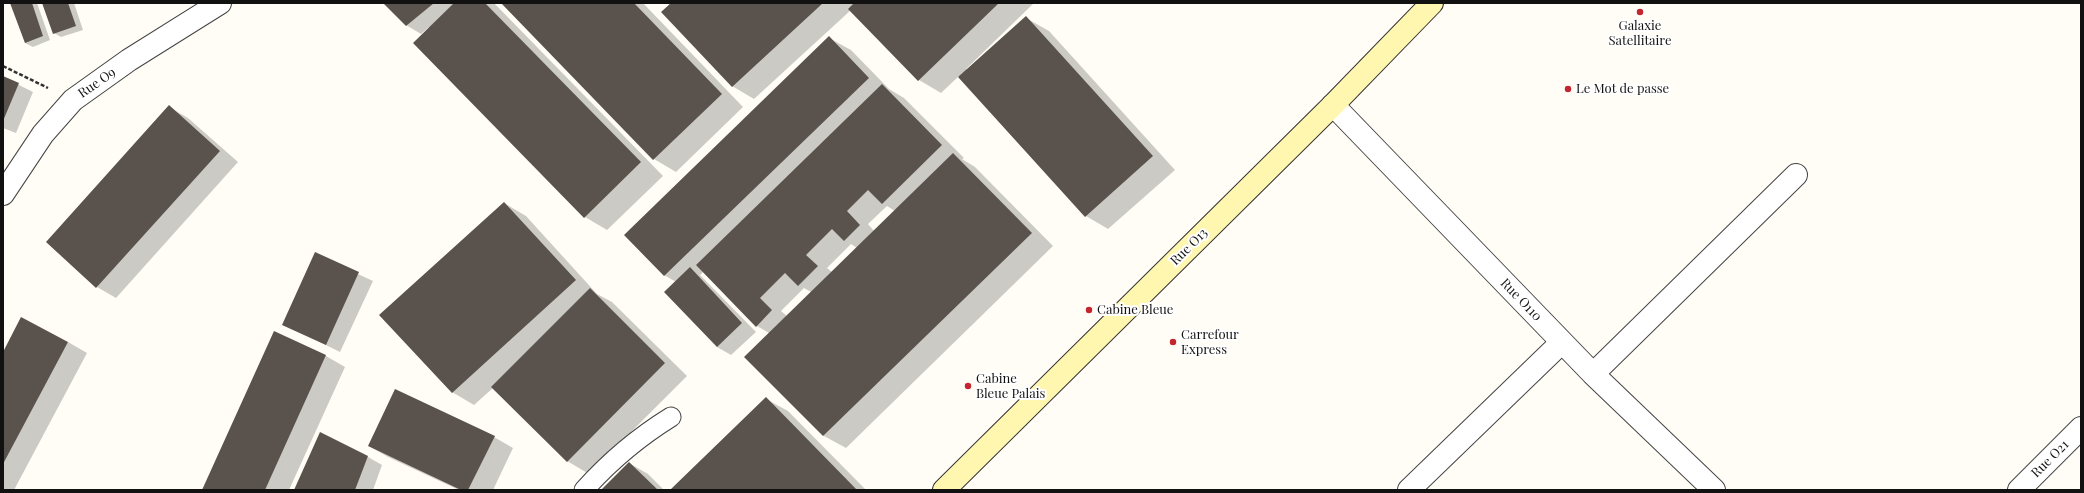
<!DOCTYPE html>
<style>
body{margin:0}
#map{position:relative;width:2084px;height:493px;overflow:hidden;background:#fffdf5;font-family:"Playfair Display",serif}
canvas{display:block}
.frame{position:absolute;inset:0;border:4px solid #111;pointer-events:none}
</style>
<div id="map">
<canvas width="2084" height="493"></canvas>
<div class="frame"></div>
</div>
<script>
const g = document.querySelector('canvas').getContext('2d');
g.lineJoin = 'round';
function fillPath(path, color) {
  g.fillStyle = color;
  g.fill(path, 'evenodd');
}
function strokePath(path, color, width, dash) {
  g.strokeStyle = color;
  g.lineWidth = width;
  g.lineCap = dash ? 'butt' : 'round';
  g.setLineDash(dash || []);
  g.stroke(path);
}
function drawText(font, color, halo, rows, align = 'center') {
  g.font = font + ' "Playfair Display",serif';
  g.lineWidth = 4;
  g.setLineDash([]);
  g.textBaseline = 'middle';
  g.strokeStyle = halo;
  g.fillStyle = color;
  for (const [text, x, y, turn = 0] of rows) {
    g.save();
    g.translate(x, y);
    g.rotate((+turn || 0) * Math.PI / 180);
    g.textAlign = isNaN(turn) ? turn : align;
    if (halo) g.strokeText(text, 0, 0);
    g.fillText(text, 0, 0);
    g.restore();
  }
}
const shadow = new Path2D(`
 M11 3H37L50 40 33 47 25 43Z
 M43 3H74L83 30 61 37 54 33Z
 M384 3H494L663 176 607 230 585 217 429 27 421 34 406 25Z
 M502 3H643L743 107 676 172 654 159Z
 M666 3H1034L966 69 967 70 1026 18 1049 31 1175 170 1108 229 1086 216 959 76 941 93 919 80 851 10 754 99 732 86 670 5Z
 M829 38 851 50 889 89 904 98 964 158 962 159 975 167 1053 246 846 448 824 436 745 357 769 333 757 326 703 272 700 275 756 332 731 355 717 347 676 282 664 275ZM887 206 895 211 874 231 868 224ZM851 244 857 248 832 272 827 268ZM804 288 811 292 787 316 781 311Z
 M3 77 33 92 16 133 3 128Z
 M169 107 188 118 238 162 116 298 97 287Z
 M504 203 526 216 597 294 612 302 687 376 589 474 567 461 493 388 474 405 452 392Z
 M315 254 373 281 340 352 283 324Z
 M274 333 326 356 345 367 289 490H203Z
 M68 342 87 353 14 490H3V354Z
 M766 399 788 411 866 490 673 489Z
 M494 437 513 448 493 490H459L388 457 369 446Z
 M368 457 382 465 373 490H295Z
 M629 463 648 474 664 490H602Z`);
const building = new Path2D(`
 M10 3H32L43 36 25 43Z
 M42 3H68L76 26 53 34Z
 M383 3H434L406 26Z
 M454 3H485L641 162 584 218 413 43Z
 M501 3H634L722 94 653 160Z
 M671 3H823L732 87 661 12Z
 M854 3H999L918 81 848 9Z
 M1026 16 1153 156 1085 217 958 77Z
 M829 36 869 78 664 276 624 235Z
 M3 76 19 83 3 121Z
 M882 84 942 145 882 204 868 190 847 211 860 225 844 241 832 229 806 255 818 266 798 286 785 273 760 298 772 310 756 327 696 265Z
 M169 105 220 151 96 288 46 242Z
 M953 153 1032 233 823 436 744 357Z
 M504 202 576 280 452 393 379 315Z
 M315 252 359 272 326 345 282 325Z
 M690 267 742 323 717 347 664 292Z
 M590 288 665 363 567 462 491 387Z
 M21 317 68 342 3 464V352Z
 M274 331 326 355 265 490H202Z
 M395 389 495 436 468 490H461L368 446Z
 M766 397 857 490 671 489Z
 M320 432 368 456 355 490H294Z
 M629 462 658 490H601Z`);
const path = new Path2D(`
 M3 66 48 88`);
const lane = new Path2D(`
 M584 490C611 460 637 438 671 417`);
const street = new Path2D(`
 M1333 105 1593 374 1714 490
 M3 194 43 134 73 100 129 60 220 3
 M1593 374 1796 175
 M1409 490 1562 342
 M2019 490 2081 428`);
const secondary = new Path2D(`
 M944 490 1333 105 1432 3`);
const markers = [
 [1640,12,4,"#c4262e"],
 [1568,89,4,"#c4262e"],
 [1089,310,4,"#c4262e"],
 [1173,342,4,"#c4262e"],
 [968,386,4,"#c4262e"]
];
const poiNames = [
 ["Galaxie",1640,26,"center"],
 ["Satellitaire",1640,41,"center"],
 ["Le Mot de passe",1576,89],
 ["Cabine Bleue",1097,310],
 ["Carrefour",1181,335],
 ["Express",1181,350],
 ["Cabine",976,379],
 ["Bleue Palais",976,394]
];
const streetNames = [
 ["Rue O9",97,83,-35],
 ["Rue O13",1189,247,-45],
 ["Rue O110",1521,300,46],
 ["Rue O21",2050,459,-45]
];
fillPath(shadow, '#0003');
fillPath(building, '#5a524d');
strokePath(lane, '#444', 21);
strokePath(street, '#444', 24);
strokePath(secondary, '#333', 24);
strokePath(path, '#333', 2.5, [4, 2]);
strokePath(lane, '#fff', 19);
strokePath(street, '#fff', 22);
strokePath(secondary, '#fff6b0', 22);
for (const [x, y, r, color] of markers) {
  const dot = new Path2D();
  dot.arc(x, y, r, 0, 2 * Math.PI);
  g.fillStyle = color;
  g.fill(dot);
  strokePath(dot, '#fff', 1.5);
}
drawText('13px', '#111', '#fff', poiNames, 'left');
drawText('13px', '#111', '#fff', streetNames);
</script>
